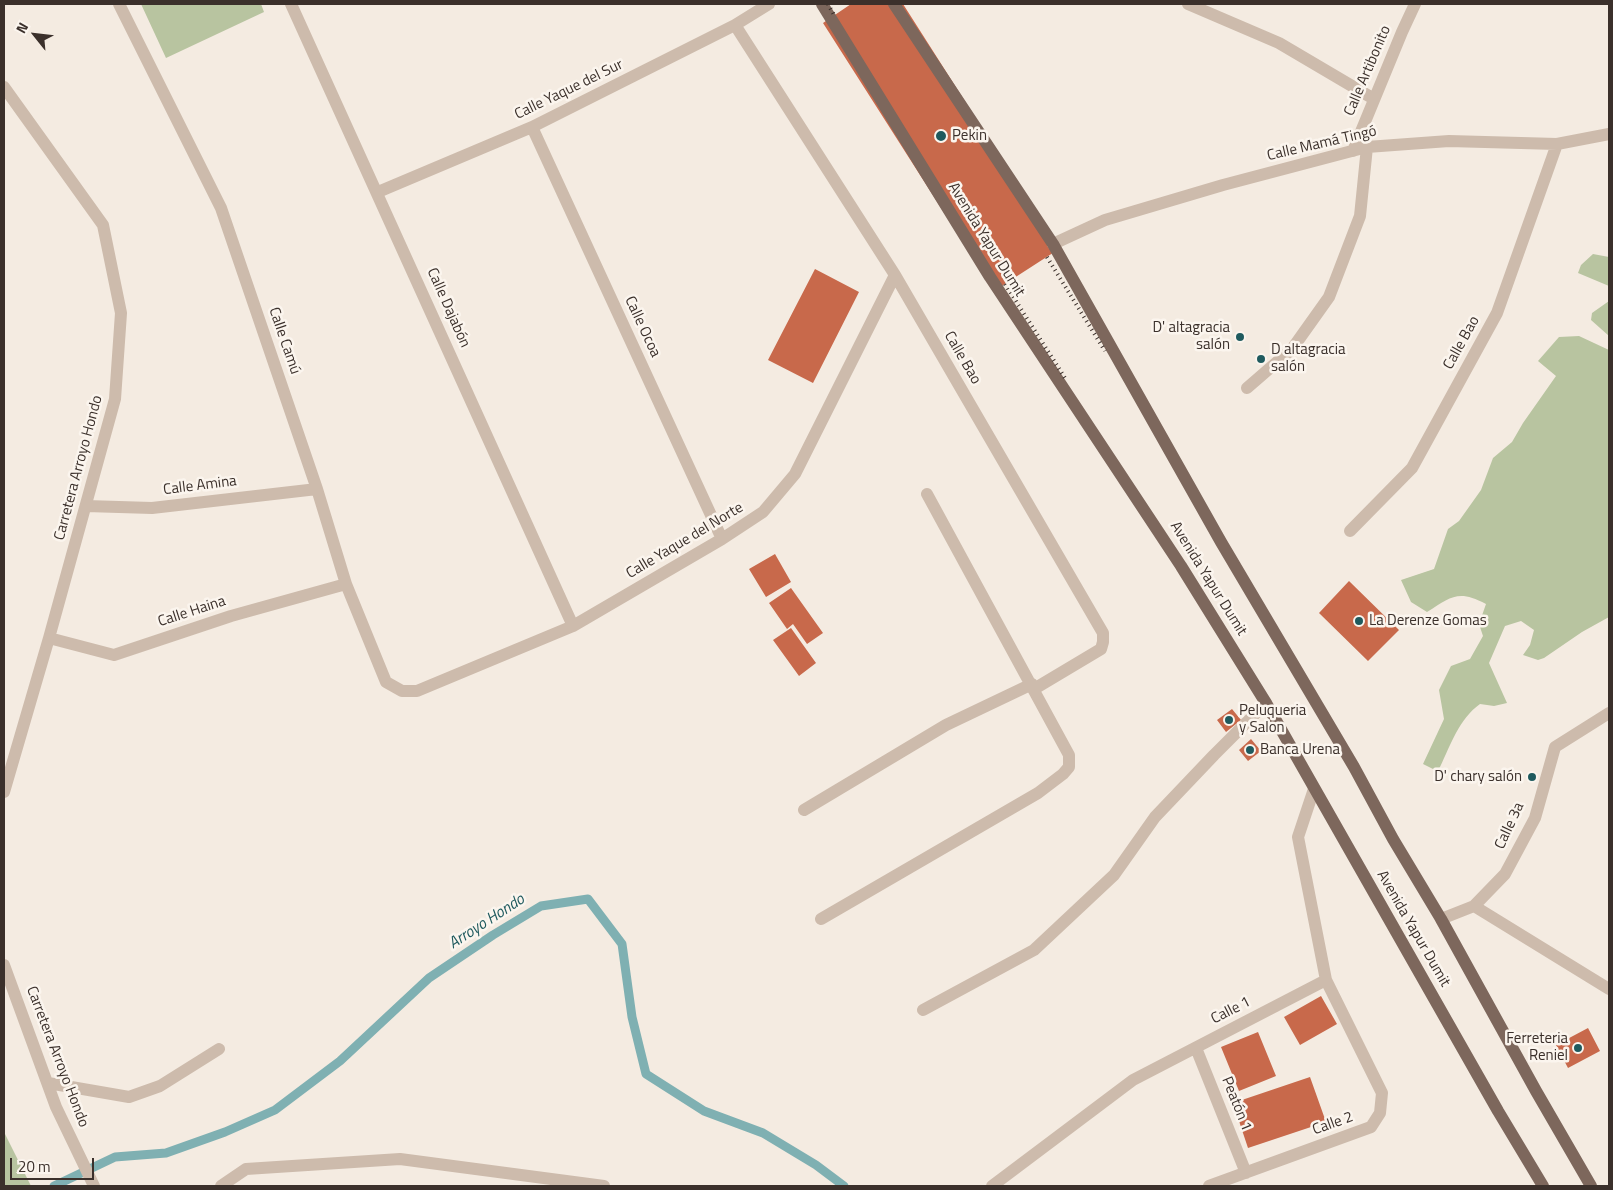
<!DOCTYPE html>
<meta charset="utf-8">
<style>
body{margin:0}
#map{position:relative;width:1613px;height:1190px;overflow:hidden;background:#f4ebe1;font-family:"Titillium Web",sans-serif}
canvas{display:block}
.frame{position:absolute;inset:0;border:5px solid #3b302b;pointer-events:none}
.north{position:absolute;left:10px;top:10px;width:50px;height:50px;-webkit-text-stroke:4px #fbf5ee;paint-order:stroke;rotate:299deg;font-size:14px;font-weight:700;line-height:20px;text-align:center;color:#3b302b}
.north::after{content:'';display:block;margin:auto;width:18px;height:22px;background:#3b302b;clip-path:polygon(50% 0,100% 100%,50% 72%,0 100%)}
.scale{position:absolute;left:10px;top:1158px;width:84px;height:22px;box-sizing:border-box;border:2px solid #3b302b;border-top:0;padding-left:6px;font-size:15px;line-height:18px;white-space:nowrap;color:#3b302b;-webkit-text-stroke:4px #fbf5ee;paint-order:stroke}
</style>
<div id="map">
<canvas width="1613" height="1190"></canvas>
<div class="frame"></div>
<div class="north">N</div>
<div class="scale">20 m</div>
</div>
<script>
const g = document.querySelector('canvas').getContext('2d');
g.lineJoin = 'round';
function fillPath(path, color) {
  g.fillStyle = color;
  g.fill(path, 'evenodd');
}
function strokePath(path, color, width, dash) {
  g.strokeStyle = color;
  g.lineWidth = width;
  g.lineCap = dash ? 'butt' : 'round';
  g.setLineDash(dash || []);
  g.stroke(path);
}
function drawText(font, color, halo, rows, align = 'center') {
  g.font = font + ' "Titillium Web",sans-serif';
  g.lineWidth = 5;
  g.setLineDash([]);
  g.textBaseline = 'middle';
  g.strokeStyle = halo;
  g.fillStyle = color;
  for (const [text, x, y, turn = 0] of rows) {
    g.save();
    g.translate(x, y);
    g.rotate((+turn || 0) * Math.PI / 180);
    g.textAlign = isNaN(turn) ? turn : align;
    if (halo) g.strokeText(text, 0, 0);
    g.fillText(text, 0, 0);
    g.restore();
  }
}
const green = new Path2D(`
 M141 4H261L264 12 166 58Z
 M1593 254 1609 257V286L1578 273 1581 265Z
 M1609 301V336L1591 320 1592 313Z
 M1579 336 1609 350V617L1582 632 1544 658 1538 660 1523 655 1530 645 1534 630 1521 621 1505 626 1489 663 1507 703 1494 706 1480 704C1459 719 1451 744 1440 767L1437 771 1423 764 1444 719 1439 690 1451 666 1470 659 1483 636 1479 624 1486 604C1458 589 1451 597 1427 612L1411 602 1401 580 1434 569 1448 529 1459 521 1481 490 1493 458 1512 442 1523 423 1556 376 1538 361 1559 337Z
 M4 1132 31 1186H4Z`);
const stream = new Path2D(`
 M54 1186 115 1157 166 1153 225 1132 275 1110 340 1061 429 978 493 935 541 906 588 899 622 944 632 1017 646 1074 704 1111 763 1133 816 1165 844 1186`);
const building = new Path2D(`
 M851 4H903L1059 249 994 291 823 23Z
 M815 269 859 292 813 383 768 360Z
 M775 554 791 582 766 597 749 569Z
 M1349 581 1399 630 1368 661 1319 613Z
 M791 588 823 633 807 644 793 624 787 629 769 603Z
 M791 628 816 663 799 676 773 640Z
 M1232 709 1241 720 1226 732 1217 720Z
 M1251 739 1261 751 1248 761 1239 750Z
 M1321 996 1337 1024 1300 1045 1284 1017Z
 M1588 1028 1600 1051 1568 1068 1556 1045Z
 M1258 1032 1276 1076 1239 1091 1221 1047Z
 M1310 1077 1326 1122 1248 1148 1233 1103Z`);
const minor = new Path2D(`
 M119 4 221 208 317 489 346 584 386 682 402 691H417L573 626 722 539 763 512 795 474 895 275
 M291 4 573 626
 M1188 4 1279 43 1374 99
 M735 25 895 275 1103 633V642L1101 649 1034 689
 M4 87 103 225 121 313 115 399 49 638 4 792
 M532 127 722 539
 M1353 151 1402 32 1415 4
 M378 192 532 127 735 25 769 4
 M1053 244 1105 220 1223 185 1367 147 1449 141 1557 144 1609 134
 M1247 388 1292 349 1329 297 1360 216 1367 147
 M86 506 152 508 317 489
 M1350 531 1412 468 1497 313 1557 144
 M49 638 114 655 231 616 346 584
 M804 810 946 725 1032 684
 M1474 906 1609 989
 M821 919 1038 793 1063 774 1069 767V755L927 494
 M1441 919 1474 906 1505 874 1535 818 1555 747 1609 713
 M4 965 56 1107 94 1186
 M923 1010 1034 950 1114 875 1155 817 1214 755 1266 703
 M1196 1048 1246 1173
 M48 1083 129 1097 160 1086 219 1049
 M221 1186 246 1169 400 1159 604 1186
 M992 1186 1133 1080 1326 980 1298 837 1314 789
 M1209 1186 1371 1127 1380 1113 1382 1093 1326 980`);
const major = new Path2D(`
 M822 4 990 277 1181 566 1266 703 1498 1111 1543 1186
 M894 4 1053 244 1221 542 1354 767 1393 839 1441 919 1536 1091 1591 1186`);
const rail = new Path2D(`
 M828 4 834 15
 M1047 257 1105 351
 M1005 284 1065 378`);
const markers = [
 [941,136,6,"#1f5a5e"],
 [1240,337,5,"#1f5a5e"],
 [1261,359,5,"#1f5a5e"],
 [1359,621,5,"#1f5a5e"],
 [1229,720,5,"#1f5a5e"],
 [1250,750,5,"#1f5a5e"],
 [1532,777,5,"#1f5a5e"],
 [1578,1048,5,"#1f5a5e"]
];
const streetNames = [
 ["Calle Artibonito",1368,71,-67],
 ["Calle Yaque del Sur",569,90,-26],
 ["Calle Mamá Tingó",1322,144,-13],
 ["Avenida Yapur Dumit",986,240,58],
 ["Calle Dajabón",448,308,66],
 ["Calle Ocoa",642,327,65],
 ["Calle Camú",284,341,71],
 ["Calle Bao",1462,343,-61],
 ["Calle Bao",962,358,60],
 ["Carretera Arroyo Hondo",79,468,-75],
 ["Calle Amina",200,486,-7],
 ["Calle Yaque del Norte",685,541,-31],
 ["Avenida Yapur Dumit",1208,579,58],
 ["Calle Haina",192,612,-18],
 ["Calle 3a",1510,826,-65],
 ["Avenida Yapur Dumit",1413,929,60],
 ["Calle 1",1231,1011,-27],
 ["Carretera Arroyo Hondo",57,1057,69],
 ["Peatón 1",1236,1104,68],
 ["Calle 2",1333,1124,-20]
];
const poiNames = [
 ["Pekin",952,136],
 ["D' altagracia",1230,328,"right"],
 ["salón",1230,345,"right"],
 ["D altagracia",1271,350],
 ["salón",1271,367],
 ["La Derenze Gomas",1369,621],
 ["Peluqueria",1239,711],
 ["y Salon",1239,728],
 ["Banca Urena",1260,750],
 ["D' chary salón",1522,777,"right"],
 ["Ferreteria",1568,1039,"right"],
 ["Reniel",1568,1056,"right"]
];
const waterNames = [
 ["Arroyo Hondo",487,922,-33]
];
fillPath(green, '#b8c4a0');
strokePath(stream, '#7fb0b2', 9);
fillPath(building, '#c8694b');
strokePath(minor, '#cdbbac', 12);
strokePath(major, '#7d675c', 12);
strokePath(rail, '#3b302b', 4, [1, 4]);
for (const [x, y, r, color] of markers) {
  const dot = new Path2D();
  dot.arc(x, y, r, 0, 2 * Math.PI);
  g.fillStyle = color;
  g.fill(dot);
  strokePath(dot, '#fbf5ee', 2);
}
drawText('15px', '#3b302b', '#fbf5ee', streetNames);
drawText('15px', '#3b302b', '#fbf5ee', poiNames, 'left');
drawText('italic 16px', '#1f5a5e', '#fbf5ee', waterNames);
</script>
